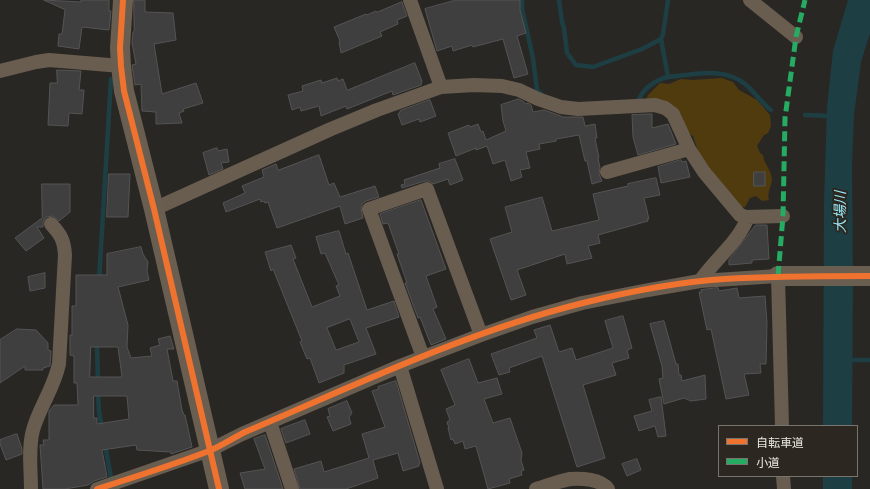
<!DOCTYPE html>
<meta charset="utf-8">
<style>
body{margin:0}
#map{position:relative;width:870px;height:489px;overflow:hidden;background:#292724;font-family:"Golos Text","Noto Sans JP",sans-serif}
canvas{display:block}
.legend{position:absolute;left:718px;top:425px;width:140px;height:52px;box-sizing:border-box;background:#2c2821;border:1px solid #78746e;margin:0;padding:5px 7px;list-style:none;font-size:12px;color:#eae7e2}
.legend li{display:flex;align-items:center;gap:8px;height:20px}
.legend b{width:20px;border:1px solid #78746e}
</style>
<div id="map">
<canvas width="870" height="489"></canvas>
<ul class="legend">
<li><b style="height:5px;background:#ef722f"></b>自転車道</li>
<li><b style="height:5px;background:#26ab63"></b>小道</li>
</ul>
</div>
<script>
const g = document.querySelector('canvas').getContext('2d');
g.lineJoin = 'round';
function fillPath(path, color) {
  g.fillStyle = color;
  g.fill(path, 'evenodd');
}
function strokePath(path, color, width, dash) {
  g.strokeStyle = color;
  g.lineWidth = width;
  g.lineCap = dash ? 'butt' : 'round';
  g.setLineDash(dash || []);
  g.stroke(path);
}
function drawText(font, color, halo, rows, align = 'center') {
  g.font = font + ' "Golos Text","Noto Sans JP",sans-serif';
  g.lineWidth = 4;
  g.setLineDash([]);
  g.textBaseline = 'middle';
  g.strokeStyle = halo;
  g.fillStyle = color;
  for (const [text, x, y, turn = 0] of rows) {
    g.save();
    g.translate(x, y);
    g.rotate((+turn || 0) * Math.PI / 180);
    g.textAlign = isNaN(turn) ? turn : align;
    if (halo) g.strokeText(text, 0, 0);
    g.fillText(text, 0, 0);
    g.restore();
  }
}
const green = new Path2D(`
 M722 78 733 82 739 90 757 100 770 115 771 126 768 133 764 135 757 146 760 153 763 155C764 164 772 171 772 180 771 187 767 192 769 200L762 201 756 196 750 198 745 207H739L699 154 693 136 686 132 681 114 646 100 648 95 660 83 669 84 681 79 693 80Z`);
const water = new Path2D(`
 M848 0H870V33L861 62 854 115 852 165 853 281 852 426H823L824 204 827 107 833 51Z
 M823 476H852V489H823Z`);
const stream = new Path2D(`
 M522 0V9L533 58 537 90 542 95
 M559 0 562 22 564 28 567 53 576 65 593 67 604 63 642 49 661 39 668 77C693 75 723 66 745 84 755 92 761 103 771 110
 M661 39 663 34 668 0
 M636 102H638C642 89 655 80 668 77
 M805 115 831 116
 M99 281 111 79
 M97 342 98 383
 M848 360H870
 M98 390 99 412 102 428
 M105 444 111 478`);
const building = new Path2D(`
 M44 0 81 2V0H109V11H111L109 30 82 27 79 49 58 46 59 34H62L65 10Z
 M134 0H145V12L173 13 176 40 154 44 162 94 196 83 203 103 183 109 184 111 179 113 182 123 156 124V112L142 111 141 84 135 85 132 65 136 64 132 43 133 32 134 31Z
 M456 0H520V10L526 33 517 36 528 74 514 78 503 39 473 47 472 45 453 51 452 46 437 51 425 9Z
 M402 2 407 16 397 20 398 24 380 32 382 36 341 53 339 42 340 41 334 27 366 14 367 15 376 11 377 12Z
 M415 63 422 81 421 85 393 95 392 91 347 109 346 106 321 116 319 106 301 111 300 107 292 110 288 95 303 91 302 86 321 80 322 83 337 78 338 81 343 79 347 90Z
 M57 70 81 71 79 90H84L82 114 69 113 68 126 48 125 50 83H57Z
 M519 99 524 102 525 104 528 103 531 105 533 112 544 110 561 116 562 117H583L585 126 595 124 597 138H595L599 158H598L600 168 599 174 602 181 592 184 587 161H585L579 135 556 139V141L539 144 540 149 526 152 530 168 520 170 522 177 511 181 505 160 493 164 487 146 476 150V148L456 156 448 133 469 125 470 127 478 124 481 132 483 131 486 140 506 131 503 121 501 105Z
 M430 100 436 116 420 122 419 119 402 125 398 114 400 112V111Z
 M649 114H652V128L668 124 676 144 638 155 633 137 632 115Z
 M217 148 218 151 227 149 229 162 221 163 223 169 209 175 203 153Z
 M319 155 329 185 334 183 340 197 375 186 379 197 366 201 362 204 361 208 363 218 345 224 340 206 277 228 268 202 265 203 264 201 261 202 260 199 226 212 223 203 245 193 242 186 264 177 262 170 276 164 278 170Z
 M455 159 463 180 450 185 448 179 433 184 429 181H425L402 188 401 185 405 184 404 180 440 168 439 164Z
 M681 160 682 162 686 161 690 177 661 183 658 167Z
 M754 172H765V186H754Z
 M109 174H130L128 217H107Z
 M656 178 660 195 644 198 649 219H647L648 221 598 235 600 243 588 246 592 258 567 264 565 254 517 270 526 295 511 300 490 239 512 232 505 207 542 197 552 231 599 220 593 194 628 186V184Z
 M42 184H70V212L59 221 53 216 46 217 43 222V227H37L44 238 26 251 15 238 42 218Z
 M421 200 446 269 426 276 437 307 433 309 446 339 431 345 420 317 418 318 405 283H407L397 254H399L388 223 383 224 380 214Z
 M756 225H767L769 259 752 260V263L729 265V260Z
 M339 231 346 254 348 253 367 310 394 301 399 317 366 328 376 354 344 365V373L319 383 310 358 307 359 300 342 302 341 273 269 271 271 265 252 291 245 296 258 293 259 312 307 340 296 336 286 339 285 325 253 321 254 316 237ZM350 319 359 342 336 350 327 328Z
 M141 247 143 254 148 262 147 271 149 280 118 287 128 325 127 347 131 358 152 356 150 348 160 345 158 339 170 336 174 349H167L173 381H177L182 410 184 415H185L192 447 171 454V452L137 450 136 445 102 450 107 477 94 481 88 485 65 489H43L40 445H44L43 440H49V411L54 405H78L77 383H74V356L70 355V335H72V306H76V275H107V254ZM91 347H118L122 377H90ZM94 396H127L129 419 97 424V418H94Z
 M45 273V288L30 291 28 277Z
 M718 288 719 291 737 288 739 298 765 296 767 323 766 364H760L761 373 744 374 749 395 726 399 711 329 707 330 699 292H702L701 290Z
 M623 316 632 348 627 350 629 358 612 363 616 375 583 385 605 458 577 467 542 356 509 368 510 372 499 375 491 354 537 338 534 330 550 325 559 352 572 348 576 360 613 348 605 321Z
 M664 321 676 364H678L679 375H681L682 381 705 375 706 399 691 401 684 398 664 404 659 379 663 378 662 366 650 324Z
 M17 329 36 330 48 343V350L51 351 50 366 43 368V370H25V366L0 383V340Z
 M469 359 478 383 497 378 502 394 484 399 493 423 510 418 522 453 521 460 524 470 521 471 522 475 509 479 510 483 488 489 476 446 465 449 463 441 455 444 453 439 451 440 448 428H449L447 422 450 420 446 409 455 405 441 370Z
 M396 381 420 463 419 464V466L403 471 398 453 373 460 378 478 346 489H300L294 469 321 461 324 472 369 458 362 434 385 427 372 391 379 389 378 387Z
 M661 397 666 436 658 437 655 426 639 431 634 416 652 411 649 400Z
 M347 401 352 413 349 417 351 424 333 431 327 417 330 416 328 409Z
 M305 420 310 434 286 443 281 429Z
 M17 434 22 449V454L6 460 0 444V440Z
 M265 435 283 489H245L240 473 265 469 254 439Z
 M637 459 641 470 627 476 622 464Z`);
const street = new Path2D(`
 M750 0 796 37
 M0 71 36 62 49 60 121 66
 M441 87 474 85 502 86 519 90 538 99 561 107 578 109 655 105 665 108 673 114 689 149
 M607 172 689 149 704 172 740 215 746 217 783 216
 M154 209 331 129 377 110 441 87 410 0
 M700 281C715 259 738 243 748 217
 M423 357 369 209 427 189 481 335
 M400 366 437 489
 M270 422 292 489
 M783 476 784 489
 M31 489C31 470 28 448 33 430 39 408 54 388 59 364L65 255C64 240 61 235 51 224
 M97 489 210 450 242 434 400 366 481 335 532 317 582 303 643 291 700 281 778 276 782 426
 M536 489C547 486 559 481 570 479 581 478 601 479 608 489`);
const secondary = new Path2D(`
 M123 0 120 48 121 66 124 91 154 209 219 489
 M778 276H870`);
const quiet = new Path2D(`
 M778 276 783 216 785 118 796 37 805 0`);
const cycleway = new Path2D(`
 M123 0 120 48 121 66 124 91 154 209 219 489
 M97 489C135 477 173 465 209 451 221 446 233 438 245 432 356 385 466 332 583 303 627 292 679 282 724 279 772 276 821 276 870 276`);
const waterNames = [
 ["大場川",841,212,-90]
];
fillPath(green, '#4f3b0e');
fillPath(water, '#1d3f44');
strokePath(stream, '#1d3f44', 4.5);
fillPath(building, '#403f3f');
strokePath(building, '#555454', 1);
strokePath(street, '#695d50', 14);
strokePath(secondary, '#6a5e50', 20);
strokePath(quiet, '#26ab63', 5, [10, 5]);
strokePath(cycleway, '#ef722f', 6);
drawText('italic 14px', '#96eaf8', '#2c2821', waterNames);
</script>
